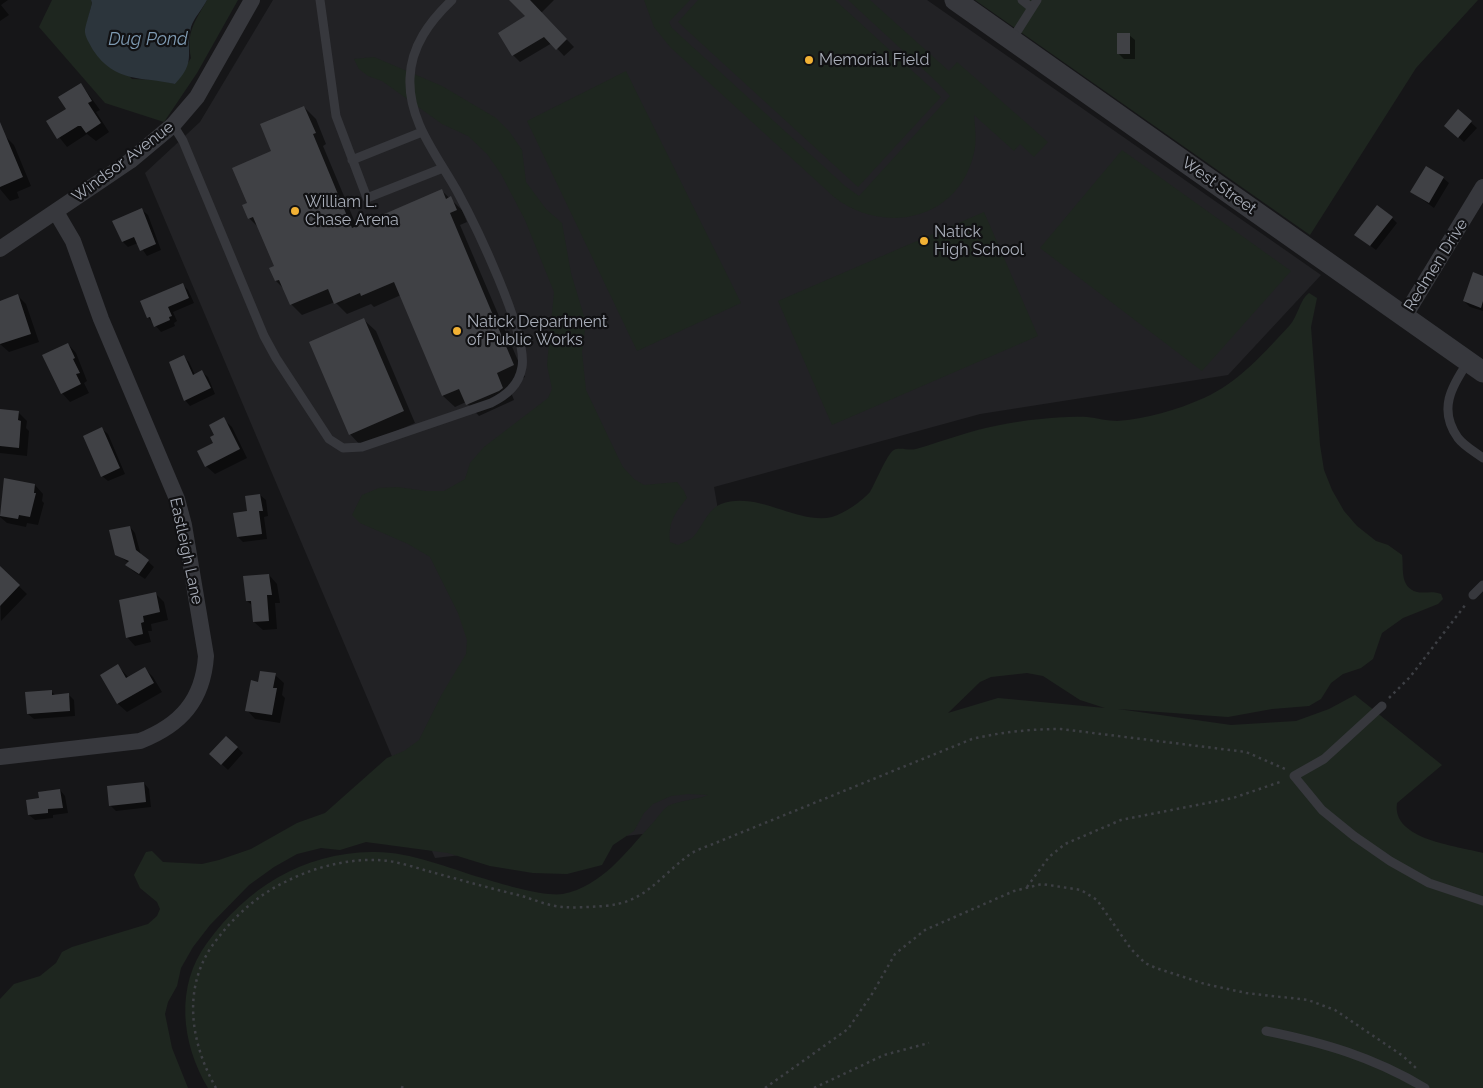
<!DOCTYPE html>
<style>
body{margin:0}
canvas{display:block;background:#161618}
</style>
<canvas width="1483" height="1088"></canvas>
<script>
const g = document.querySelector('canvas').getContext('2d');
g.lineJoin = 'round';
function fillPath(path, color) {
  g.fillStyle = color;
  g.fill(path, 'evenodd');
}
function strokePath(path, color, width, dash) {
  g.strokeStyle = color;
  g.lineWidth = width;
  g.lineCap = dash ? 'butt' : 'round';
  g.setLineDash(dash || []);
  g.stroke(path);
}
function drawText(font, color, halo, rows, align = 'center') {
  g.font = font + ' Raleway,sans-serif';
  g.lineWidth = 4.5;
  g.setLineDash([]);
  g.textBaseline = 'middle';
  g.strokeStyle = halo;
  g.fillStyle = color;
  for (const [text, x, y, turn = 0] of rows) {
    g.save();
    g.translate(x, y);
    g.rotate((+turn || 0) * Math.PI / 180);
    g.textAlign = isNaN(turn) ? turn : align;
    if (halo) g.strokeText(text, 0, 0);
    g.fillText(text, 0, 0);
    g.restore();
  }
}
const built = new Path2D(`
 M273 0H927L1321 275 1228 375 980 414 714 487 772 819 435 858 145 173 200 122Z`);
const green = new Path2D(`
 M52 0H91L92 3 85 31 132 79 159 80 175 84 191 58C186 31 195 22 207 0H238L197 73 164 122 105 103 39 27Z
 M644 0H690L669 22 672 28 845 186 859 196 950 96 938 83 848 0H870L949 71 957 62 1048 142 1034 157 1020 144 1014 151 974 115C975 128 977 140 974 153 959 220 884 236 834 197L670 47 654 27Z
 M698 0H835L941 97 858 187 678 22Z
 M975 0H1478L1416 68 1310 235Z
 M374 57 442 86 496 118 509 131 522 150 526 182 546 209 562 223 571 273 586 323 582 352 586 390 616 453 623 467 634 479 644 485 677 482 684 491 687 498C675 513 668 522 670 542L678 545C683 542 691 540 694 536 703 526 707 510 721 504 757 490 798 525 832 517 845 513 861 502 870 492 875 484 888 452 894 450 900 447 909 451 916 449 944 441 971 430 1000 425 1027 420 1059 416 1087 417 1097 418 1107 421 1117 421 1146 419 1177 410 1204 398 1238 383 1266 351 1290 325 1298 316 1300 299 1309 293L1317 298 1311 327 1320 445 1324 470 1332 490 1344 511 1357 526 1376 541 1388 545 1402 555C1404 568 1399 587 1417 592 1425 594 1432 590 1441 594L1443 599 1438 604 1403 618 1382 633 1373 659 1361 668 1343 674 1331 683 1321 699 1309 706 1272 709 1228 717 1118 709 1231 725 1296 721 1329 709 1355 695 1442 765 1397 803C1391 840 1458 846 1483 853V1088H208C181 1043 175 986 207 943 247 888 302 853 372 852 409 851 448 868 482 878 501 884 545 897 563 894 602 886 625 853 650 826 656 820 662 810 668 806 680 800 696 800 708 795L688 794 671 796 653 804 644 813 634 831 613 845 602 865 567 874 533 873 490 866 448 853 366 842 340 850 321 848 297 854 274 867 249 885 210 925 193 947 181 968 177 986 168 1002 165 1014 172 1048 188 1088H0V999L14 984 40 976 56 963 62 952 72 947 148 924 157 916 160 909 157 902 140 888 134 875 146 852 152 851 163 862 202 864 219 860 251 849 297 823 325 813 387 758 404 751 419 740 442 694 466 654 467 640 458 613 430 557 408 544 360 523 352 515 362 495 379 488 397 487 426 491H444L465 479 470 463 484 447 548 398 552 389 547 365 554 292 525 220 501 174 487 154 468 136 442 124 382 81 368 76 359 69 354 59ZM1027 673 1043 676 1080 700 1105 708 998 698 948 713 980 682 991 677Z
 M626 71 741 303 637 351 527 121Z
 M1122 150 1291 271 1202 371 1040 248Z
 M984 212 1038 336 832 425 778 301Z`);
const water = new Path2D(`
 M91 0H207C203 8 194 18 191 27 185 54 197 61 175 84 141 76 116 84 93 50 90 44 84 36 85 29 87 20 90 11 92 3Z`);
const shadow = new Path2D(`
 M0 0H8L1 5 9 15 0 21Z
 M510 0H554L541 13 574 47 564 56 552 43 520 62 513 55 527 16Z
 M1129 35 1135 40V59H1124L1118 53Z
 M81 84 100 110 96 112 109 132 96 141 87 134 67 147 47 122 67 109Z
 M304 107 316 119 326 144 323 146 357 227 442 191 462 210 467 222 460 225 525 377 508 385 514 400 479 416 466 402 455 407 443 396 401 295 374 307 371 304 347 314 335 302 302 315 291 304 284 289 276 281 271 268 276 266 259 228 249 218 248 203 273 152Z
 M1458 111 1477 128 1464 142 1451 131Z
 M5 136 14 145 31 186 17 192 19 198 10 201 0 189V138Z
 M1443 178 1449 183 1434 208 1412 192Z
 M142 210 148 215 161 250 147 256 138 243 128 247 123 242Z
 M1392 218 1397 223 1376 250 1356 235Z
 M1483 277V311L1470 307 1464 301Z
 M182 284 188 290 194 303 173 312 177 321 174 323 175 326 161 332 148 317Z
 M18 296 26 304 39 342 9 352 0 344V302Z
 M364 320 376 331 415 423 361 446 350 434Z
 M68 344 76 353 87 381 84 383 89 393 70 402 62 393Z
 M183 356 189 362 195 375 202 372 208 377 215 394 190 406 185 400Z
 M0 410 18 412 27 421 26 428 29 431 27 456 0 453Z
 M223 419 232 427 247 458 215 474 206 466 215 443V435Z
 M102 429 108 434 125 474 108 481 102 476Z
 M5 480 35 485 43 494 42 501 44 503 38 525 27 523 26 527 7 523 0 517Z
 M260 495 266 500 268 516 264 517 267 539 243 542 238 537 248 512Z
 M130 527 135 533 141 555 154 567 145 579 133 571 127 565 129 563 116 554Z
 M2 570 27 594 1 621 0 572Z
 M269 575 277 584 280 603H275L277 629 263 630 254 622 253 606 247 601Z
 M156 594 164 602 168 620 151 624 152 631H148L151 642 135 646 127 637Z
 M117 665 129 678 145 669 153 677 162 692 127 712 118 704 102 675Z
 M275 675 284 683 282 695 285 698 280 723 255 719 247 710 259 683Z
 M51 691 56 696 68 694 74 700 75 716 34 719 28 714Z
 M226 737 243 753 228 770 211 754Z
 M144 783 149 789 151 807 116 811 110 805Z
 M60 790 65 796 68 813 53 815V818L35 820 29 815 28 801 41 799Z`);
const building = new Path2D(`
 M509 0H530L567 39 556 50 544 37 512 56 498 33 525 16Z
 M1117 33H1130V54H1117Z
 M81 83 92 101 88 103 101 123 86 133 81 126H78L57 139 46 121 66 109 58 97Z
 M304 106 316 133 313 134 352 228 442 189 446 199 451 196 457 210 450 213 514 365 497 373 503 388 499 391 466 405 459 389 442 396 394 282 361 296 360 293 334 304 328 289 290 305 279 280 275 281 269 268 274 266 253 217 248 219 242 205 247 203 232 168 271 151 260 124Z
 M1458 109 1472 121 1458 138 1444 126Z
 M0 122 23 177 0 187Z
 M1426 166 1444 177 1429 203 1410 192Z
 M1377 205 1393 217 1370 246 1354 235Z
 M142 208 156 244 140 251 134 237 122 242 112 221Z
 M1473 272 1483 276V301L1481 308 1463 301Z
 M183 283 189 298 168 307 172 316 169 317 170 320 154 327 150 317 147 318 140 301Z
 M18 294 31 334 0 344V301Z
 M364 318 404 411 349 435 309 342Z
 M68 343 75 358 73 359 80 373 76 374 81 384 61 394 42 355Z
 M184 355 193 375 202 370 211 388 184 401 169 362Z
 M0 409 19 411 18 420 21 421 19 448 0 446Z
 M224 417 240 449 205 467 197 451 213 443 210 437 214 435 209 425Z
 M102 427 120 468 101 477 83 436Z
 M4 478 35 484 34 493H36L30 517 19 515 18 519 0 516Z
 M260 494 263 511H259L262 534 237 537 233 513 247 511 245 496Z
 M130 526 136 550 149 560 139 574 125 565 129 561 115 555 109 530Z
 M0 566 20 585 0 606Z
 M269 574 272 595H267L269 621 253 622 251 601H246L243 576Z
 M156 592 160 612 143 616 144 622 141 623 143 634 126 638 119 600Z
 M118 664 126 678 145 667 154 683 117 704 100 675Z
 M260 671 276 673 273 688H277L272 715 245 711 251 680 258 682Z
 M52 690V695L69 693 70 711 27 714 25 692Z
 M226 736 238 747 221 765 209 754Z
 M144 782 146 802 109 806 107 786Z
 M60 789 63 808 48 809V813L28 815 26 800 39 798 38 792Z`);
const path = new Path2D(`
 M1389 698 1410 677 1466 604
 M1027 887 1049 857 1065 844 1121 820 1233 798 1283 781
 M401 1087 404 1088
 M216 1088C191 1044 182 990 212 946 231 919 256 896 285 882 312 868 346 859 376 860 395 860 416 868 435 873 464 881 493 889 522 896 535 900 549 906 562 907 575 908 590 907 604 906 645 903 658 878 689 855 696 850 705 847 713 844L972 739C1001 732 1031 729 1061 729L1246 752 1285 769
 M765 1088 848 1029 872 994 895 954 925 930 1014 891 1042 884 1081 890 1097 900 1131 949 1145 963 1156 968 1205 984 1246 993 1308 1000 1335 1010 1403 1056 1417 1069
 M814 1088 884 1055 929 1043`);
const service = new Path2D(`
 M320 0 336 116 367 198 443 168
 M1022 0 1032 8
 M1011 41 1037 0
 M173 125 183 141 264 336 276 358 329 439 343 448 362 447 491 403C507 395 519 385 522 367 528 333 475 224 457 191 437 155 408 121 410 78 411 46 430 21 452 0
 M352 160 422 132
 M1468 362C1451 387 1438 410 1458 438 1464 446 1475 452 1483 458
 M1473 595 1483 585
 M1382 706 1324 759 1294 776 1322 810 1354 836 1390 861 1429 883 1483 901
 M1266 1031C1325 1043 1373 1057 1425 1088`);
const minor = new Path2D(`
 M0 249 130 161 173 125 197 97 252 0
 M1404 317 1483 187
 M0 757 140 741C181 725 203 700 206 656L184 525 177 499 101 319 73 241 56 212`);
const tertiary = new Path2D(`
 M955 0 1483 372`);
const markers = [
 [809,60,5,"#f2b134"],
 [295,211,5,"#f2b134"],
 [924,241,5,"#f2b134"],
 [457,331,5,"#f2b134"]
];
const poiNames = [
 ["Memorial Field",819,60],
 ["William L.",305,202],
 ["Chase Arena",305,220],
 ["Natick",934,232],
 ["High School",934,250],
 ["Natick Department",467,322],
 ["of Public Works",467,340]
];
const streetNames = [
 ["Windsor Avenue",123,162,-37],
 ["West Street",1219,186,35],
 ["Redmen Drive",1436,265,-58],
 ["Eastleigh Lane",186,551,78]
];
const waterNames = [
 ["Dug Pond",148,40]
];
fillPath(built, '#222225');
fillPath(green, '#1e261f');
fillPath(water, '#2c353c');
fillPath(shadow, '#0007');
fillPath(building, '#404145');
strokePath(path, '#3d3f44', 2.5, [2.5, 4]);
strokePath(service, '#37383d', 9);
strokePath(minor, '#37383d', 16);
strokePath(tertiary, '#37383d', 21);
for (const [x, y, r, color] of markers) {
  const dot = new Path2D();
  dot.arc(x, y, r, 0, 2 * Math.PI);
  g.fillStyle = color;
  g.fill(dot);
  strokePath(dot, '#111113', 2);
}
drawText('16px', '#a8adb8', '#111113', poiNames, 'left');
drawText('16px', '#a8adb8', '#111113', streetNames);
drawText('italic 18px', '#7f9bb3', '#111113', waterNames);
</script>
